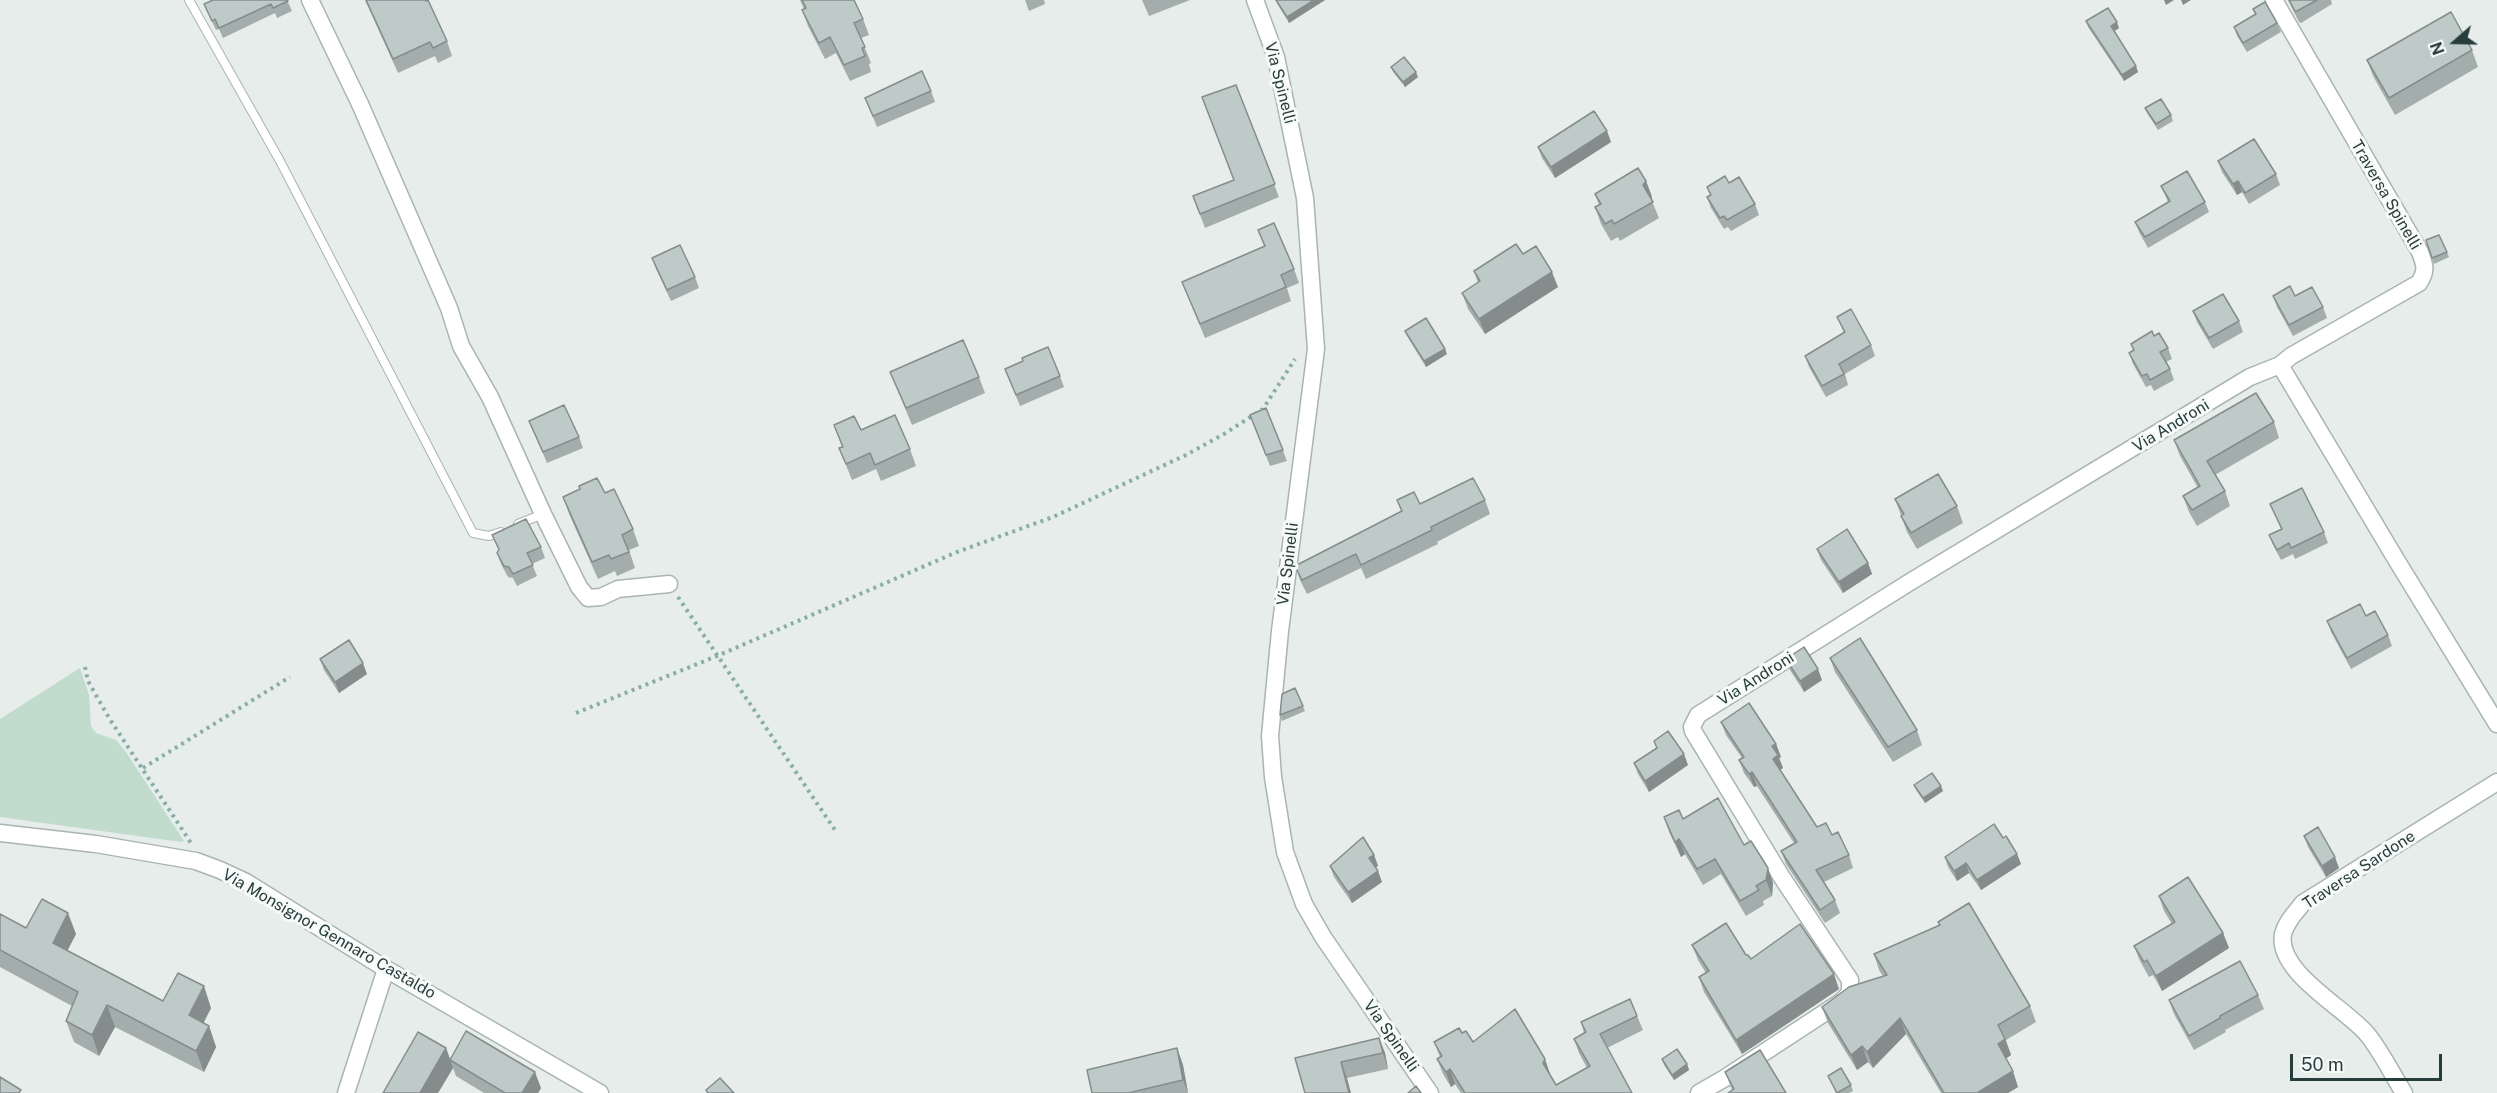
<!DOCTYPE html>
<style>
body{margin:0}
#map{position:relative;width:2497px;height:1093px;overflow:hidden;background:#e6edeb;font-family:"Public Sans",sans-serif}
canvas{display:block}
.north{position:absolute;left:2425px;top:12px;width:60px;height:60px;-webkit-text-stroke:4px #f6faf9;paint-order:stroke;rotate:250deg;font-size:16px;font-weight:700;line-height:24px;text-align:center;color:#273d3b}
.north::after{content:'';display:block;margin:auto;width:21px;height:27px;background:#273d3b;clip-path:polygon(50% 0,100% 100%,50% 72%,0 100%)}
.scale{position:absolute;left:2290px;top:1054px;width:152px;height:27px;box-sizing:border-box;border:3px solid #273d3b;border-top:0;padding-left:8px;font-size:18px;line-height:21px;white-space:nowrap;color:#273d3b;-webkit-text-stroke:4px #f6faf9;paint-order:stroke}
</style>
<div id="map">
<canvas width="2497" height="1093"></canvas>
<div class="north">N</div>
<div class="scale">50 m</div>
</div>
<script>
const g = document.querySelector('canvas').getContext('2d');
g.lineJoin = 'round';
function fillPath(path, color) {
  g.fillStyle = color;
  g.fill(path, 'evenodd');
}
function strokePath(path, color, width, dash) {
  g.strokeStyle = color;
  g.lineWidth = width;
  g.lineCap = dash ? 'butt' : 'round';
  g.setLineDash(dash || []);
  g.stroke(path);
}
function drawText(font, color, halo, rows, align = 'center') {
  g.font = font + ' "Public Sans",sans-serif';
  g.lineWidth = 6;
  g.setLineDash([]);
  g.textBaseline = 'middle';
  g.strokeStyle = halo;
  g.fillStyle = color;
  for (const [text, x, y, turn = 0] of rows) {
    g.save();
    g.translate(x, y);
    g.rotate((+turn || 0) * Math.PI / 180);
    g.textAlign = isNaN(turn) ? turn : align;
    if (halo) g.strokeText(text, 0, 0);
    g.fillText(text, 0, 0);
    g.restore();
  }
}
const green = new Path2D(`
 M80 668 89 695 91 726 96 733 116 740 126 752 184 841 181 842 0 817V719Z`);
const path = new Path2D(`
 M678 597 837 833
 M85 667 88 681 109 718 191 843
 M576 713 717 656 957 552 1053 517 1186 455 1224 434 1263 409 1295 359
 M143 768 290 677`);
const lane = new Path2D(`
 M189 0 280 161 473 533 489 536 501 532
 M518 524 543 514`);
const street = new Path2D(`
 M310 0 360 104 449 308 461 346 490 397 543 514 579 587 588 598 601 597 618 589 669 584
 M1255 0 1276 57 1305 198 1316 349 1280 631 1270 736 1273 777 1285 852 1304 904 1323 937 1430 1093
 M2280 365 2397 561 2497 724
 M0 833 96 844 196 861 220 870 246 882 386 969 600 1093
 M346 1093 386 969
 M1699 1093 1725 1078 1841 1002 1850 993V980L1781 876 1693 731 1692 727 1698 715 1910 582 2250 377 2280 365 2291 356 2419 283C2427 271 2425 265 2420 252L2274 0
 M2404 1093C2392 1074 2381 1051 2367 1034 2345 1008 2276 972 2283 934 2286 922 2295 913 2303 903L2497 782`);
const wall = new Path2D(`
 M287 0 292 11 277 18 275 13 223 38 219 29 216 30 204 4Z
 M365 0H426L447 41 452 56 438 63 435 56 398 73Z
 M800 0H854L863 19 869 35 861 38 871 63 869 64 871 72 850 81 836 53 825 59 808 26 802 10 804 9Z
 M1025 0H1044L1045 4 1029 11Z
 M1142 0H1190L1149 16Z
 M1276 0H1325L1289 23 1278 5Z
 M2288 0H2331L2332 4 2301 23 2299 22Z
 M2253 9 2277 23 2281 32 2247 52 2237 36 2234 27 2255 14Z
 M2086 21 2119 28 2114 31 2138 72 2124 81 2088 27Z
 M2472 50 2478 67 2395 115 2373 76 2367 60Z
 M1391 67 1418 77 1405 87 1393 72Z
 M1236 85 1279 197 1205 228 1193 196 1233 180Z
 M931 91 935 102 877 127 865 98Z
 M2145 108 2171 115 2173 121 2158 130 2147 113Z
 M1611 142 1555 178 1542 158 1538 147Z
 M2218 161 2276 174 2280 185 2249 204 2242 192 2237 195 2222 172Z
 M1646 181 1652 197 1651 199 1659 218 1620 241 1618 237 1611 241 1601 224 1595 207 1599 205 1595 194Z
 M1729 183 1755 204 1759 215 1731 231 1728 227 1724 229 1711 208 1707 197 1710 195 1707 187Z
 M2161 186 2205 202 2209 212 2148 248 2139 232 2135 222 2168 202Z
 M1258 230 1294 269 1299 283 1287 288 1291 301 1205 338 1182 282 1264 246Z
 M2426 240 2447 252 2449 257 2434 264Z
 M1523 254 1558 287 1485 334 1468 309 1462 293 1478 283 1474 271Z
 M652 258 695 277 699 288 671 301 656 269Z
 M2273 296H2295L2323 307 2327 318 2293 336 2277 307Z
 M2193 311 2239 321 2243 332 2213 349 2197 322Z
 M1837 317 1871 345 1875 356 1845 374 1848 385 1826 397 1809 367 1805 356 1844 333Z
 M1405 331 1447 354 1426 367 1407 336Z
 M2154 336 2168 348 2172 359 2166 362 2170 369 2174 380 2154 391 2151 385 2146 387 2133 364 2129 353 2133 350 2131 344Z
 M1005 369 1060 376 1064 387 1020 406Z
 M890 372 979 377 985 393 912 425Z
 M1266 408 1287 461 1270 466 1250 415Z
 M529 421 579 437 583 448 547 463Z
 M2274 422 2279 438 2215 475 2225 491 2230 506 2197 526 2189 512 2183 496 2198 488 2180 456 2174 440Z
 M834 425 861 430 910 449 916 466 881 481 876 469 852 480 839 448 842 447Z
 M605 493 633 529 639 546 629 550 635 568 617 576 615 571 598 579 569 514 563 497Z
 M1895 499 1957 506 1963 523 1917 549 1907 532Z
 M1397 500 1420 504 1485 500 1490 514 1437 542 1438 544 1366 579 1361 568 1307 594 1300 580 1295 566 1401 511Z
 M2270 504 2324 532 2328 543 2295 559 2293 554 2281 560 2273 545 2269 535 2281 529Z
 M492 535 541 547 545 558 532 564 537 576 517 586 513 578 508 577 501 564 497 553 499 551Z
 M1817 549 1868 563 1872 574 1843 593 1821 560Z
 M2366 616 2388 635 2392 646 2351 669 2331 632 2327 621Z
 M1830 658 1917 730 1922 745 1893 762 1835 672Z
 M320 659 367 674 339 693 324 670Z
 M1786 659 1822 680 1804 692 1790 670Z
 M1295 688 1305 711 1282 721 1280 715Z
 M1721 722 1776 744 1781 757 1779 758 1783 768 1780 770 1817 827 1832 835 1849 855 1853 868 1824 882 1835 900 1840 913 1825 923 1786 864 1781 851 1794 843 1757 786 1754 787 1744 773 1739 760 1742 758 1726 735Z
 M1654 741 1688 765 1649 792 1638 774 1634 763 1657 748Z
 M1914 785 1943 791 1925 803 1916 790Z
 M1664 817 1683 819 1744 845 1768 868 1773 883 1772 896 1763 901 1764 905 1746 916 1721 874 1703 885 1685 854 1681 857 1669 832Z
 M2304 836 2339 868 2326 877 2308 847Z
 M2003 838 2017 854 2021 864 1981 890 1969 873 1957 881 1948 867 1945 857Z
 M1374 855 1378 866 1376 867 1382 882 1352 903 1334 877 1330 866Z
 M2159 896 2223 933 2229 948 2162 991 2153 975 2149 977 2140 961 2134 946 2172 924 2164 911Z
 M0 914 26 928 76 934 67 951 163 1001 211 1008 203 1023 209 1026 216 1047 204 1072 115 1027 99 1056 74 1042 66 1021 72 1006 0 967Z
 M1938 922 2030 1006 2036 1022 2006 1040 2011 1055 2006 1058 2018 1087 2008 1093H1941L1906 1034 1873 1068 1868 1062 1857 1070 1828 1023 1822 1007 1883 976 1879 970 1874 954 1939 925Z
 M1692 945 1746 955 1751 959 1839 989 1742 1054 1704 992 1699 977 1706 973 1698 960Z
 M2258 995 2264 1009 2225 1030 2226 1032 2194 1050 2174 1014 2169 1000Z
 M1637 1016 1643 1030 1607 1048 1632 1093H1461L1455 1084 1451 1087 1443 1074 1437 1059 1440 1057 1434 1042 1462 1033 1473 1042 1545 1059 1550 1075 1556 1085 1587 1068 1579 1053 1574 1039 1584 1033 1581 1022Z
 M1379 1038 1385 1053 1388 1069 1347 1078 1295 1058Z
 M446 1048 450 1059 541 1088 538 1093H484L456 1076 453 1068 438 1093H383Z
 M1177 1048 1183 1065 1188 1093H1092Z
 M1662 1059 1687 1064 1689 1070 1674 1080 1664 1065Z
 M1725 1072 1786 1093 1732 1090Z
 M1828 1076 1851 1085 1853 1091 1849 1093H1836Z`);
const shadedWall = new Path2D(`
 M1314 0H1325L1289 23 1287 17Z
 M2164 0H2174L2166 5Z
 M2181 0H2191L2183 5Z
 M2117 22 2119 28 2113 32 2111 26Z
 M2136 66 2138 72 2124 81 2122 75Z
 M1416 72 1418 77 1405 87 1403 82Z
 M1607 131 1611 142 1555 178 1551 167Z
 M1646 181 1652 197 1649 202 1643 185Z
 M2238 181 2242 192 2237 195 2233 184Z
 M1552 272 1558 287 1485 334 1479 319Z
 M1445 349 1447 354 1426 367 1424 361Z
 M1868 563 1872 574 1843 593 1839 582Z
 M363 663 367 674 339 693 335 682Z
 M1818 669 1822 680 1804 692 1800 681Z
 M1776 744 1781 757 1779 758 1783 768 1777 772 1773 759 1772 746Z
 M1684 754 1688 765 1649 792 1645 781Z
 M1752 772 1757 786 1754 787 1749 774Z
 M1941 786 1943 791 1925 803 1923 798Z
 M1679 839 1685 854 1681 857 1675 842Z
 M2017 854 2021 864 1981 890 1977 880Z
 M1374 855 1378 866 1373 869 1369 858Z
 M2335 857 2339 868 2326 877 2322 866Z
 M1966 863 1969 873 1957 881 1954 871Z
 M1768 868 1773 883 1772 896 1766 880Z
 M1378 871 1382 882 1352 903 1348 892Z
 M68 913 76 934 60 965 53 943Z
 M2223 933 2229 948 2162 991 2156 976Z
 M1834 974 1839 989 1742 1054 1736 1040Z
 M204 986 211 1008 197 1036 189 1015Z
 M107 1005 115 1027 99 1056 92 1035Z
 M1900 1018 1906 1034 1873 1068 1867 1052Z
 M209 1026 216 1047 204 1072 196 1051Z
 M1379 1038 1385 1053 1388 1069 1383 1053Z
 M2005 1039 2011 1055 2004 1060 1998 1044Z
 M1862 1046 1868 1062 1857 1070 1851 1055Z
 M446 1048 453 1068 438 1093H420Z
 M1177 1048 1183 1065 1188 1093 1183 1080Z
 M1545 1059 1550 1074 1549 1078 1543 1063Z
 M1341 1062 1347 1078 1351 1093H1349Z
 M1687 1064 1689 1070 1674 1080 1672 1075Z
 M1450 1069 1455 1084 1451 1087 1446 1072Z
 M2013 1071 2018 1087 2008 1093H1977Z
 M535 1072 541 1088 538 1093H522Z`);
const building = new Path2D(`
 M213 0H287L288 1 273 8 271 4 219 28 215 19 212 21 204 4Z
 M366 0H426V1L428 0 447 41 433 48 430 42 393 59Z
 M802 0H854L863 19 854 23 865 47 862 48 865 56 844 65 830 37 819 43 802 10 806 8Z
 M1276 0H1314L1287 17Z
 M2289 0H2317L2297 11H2295Z
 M2265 2 2277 23 2243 43 2234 27 2256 14 2253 9Z
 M2108 8 2117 22 2111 26 2136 66 2122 75 2086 21Z
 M2451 12 2472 50 2389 98 2367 60Z
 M1404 57 1416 72 1403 82 1391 67Z
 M922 71 931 91 873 116 865 98Z
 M1236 85 1275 184 1200 214 1193 196 1234 180 1202 97Z
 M2161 99 2171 115 2156 124 2145 108Z
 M1594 111 1607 131 1551 167 1538 147Z
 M2254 139 2276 174 2245 193 2238 181 2233 184 2218 161Z
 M1638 168 1646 181 1643 185 1653 202 1614 224 1612 220 1605 224 1595 207 1601 204 1595 194Z
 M2187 171 2205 202 2145 237 2135 222 2170 201 2161 186Z
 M1725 176 1729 183 1739 177 1755 204 1727 220 1724 216 1720 218 1707 197 1711 195 1707 187Z
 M1274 223 1294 269 1281 275 1286 287 1200 324 1182 282 1265 246 1258 230Z
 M2439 235 2447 252 2432 258 2426 240Z
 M1516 244 1523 254 1536 246 1552 272 1479 319 1462 293 1480 281 1474 271Z
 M680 245 695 277 667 290 652 258Z
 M2290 286 2295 296 2312 287 2323 307 2289 325 2273 296Z
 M2223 294 2239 321 2209 338 2193 311Z
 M1851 309 1871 345 1839 364 1844 374 1822 386 1805 356 1845 332 1837 317Z
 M1426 318 1445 349 1424 361 1405 331Z
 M2152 331 2154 336 2159 333 2168 348 2160 352 2170 369 2150 380 2147 374 2142 376 2129 353 2134 350 2131 344Z
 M963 340 979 377 906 408 890 372Z
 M1048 347 1060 376 1016 395 1005 369 1023 361 1022 358Z
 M2256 393 2274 422 2207 461 2225 491 2192 510 2183 496 2200 486 2174 440Z
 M564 405 579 437 543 452 529 421Z
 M1266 408 1283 450 1266 455 1250 415Z
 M895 415 910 449 875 465 870 453 846 464 839 448 843 447 834 425 854 416 861 430Z
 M1938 474 1957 506 1911 533 1901 516 1904 514 1895 499Z
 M597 478 605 493 614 489 633 529 622 535 629 552 611 559 609 555 592 562 563 497 580 489 579 486Z
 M1473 478 1485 500 1431 527 1432 530 1361 565 1356 554 1302 580 1295 566 1402 511 1397 500 1414 492 1420 504Z
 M2302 488 2324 532 2291 548 2289 543 2277 550 2269 535 2282 529 2270 504Z
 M526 519 541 547 527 553 533 565 513 574 509 567 504 566 497 553 499 549 492 535Z
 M1847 529 1868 563 1839 582 1817 549Z
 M2360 604 2366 616 2375 611 2388 635 2347 658 2327 621Z
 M1860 638 1917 730 1888 747 1830 658Z
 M349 640 363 663 335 682 320 659Z
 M1804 647 1818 669 1800 681 1786 659Z
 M1295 688 1303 706 1280 715 1282 694Z
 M1749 703 1776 744 1772 746 1778 755 1773 759 1817 827 1826 823 1832 835 1838 832 1849 855 1816 870 1835 900 1820 910 1781 851 1797 842 1752 772 1749 774 1739 760 1744 757 1721 722Z
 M1668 731 1684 754 1645 781 1634 763 1657 748 1654 741Z
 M1932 773 1941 786 1923 798 1914 785Z
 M1718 798 1744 845 1751 841 1768 868 1766 880 1756 886 1759 890 1740 901 1715 859 1697 869 1679 839 1675 842 1664 817 1679 810 1683 819Z
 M1994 824 2003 838 2006 836 2017 854 1977 880 1966 863 1954 871 1945 857Z
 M2318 827 2335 857 2322 866 2304 836Z
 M1363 837 1374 855 1369 858 1378 871 1348 892 1330 866Z
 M2188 877 2223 933 2156 976 2147 960 2144 962 2134 946 2175 922 2159 896Z
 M42 899 68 913 53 943 163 1001 178 973 204 986 189 1015 209 1026 196 1051 107 1005 92 1035 66 1021 78 992 0 950V914L26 928Z
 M1969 903 2030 1006 1998 1025 2005 1039 1998 1044 2013 1071 1977 1093H1944L1900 1018 1867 1052 1862 1046 1851 1055 1822 1007 1849 987 1887 975 1874 954 1940 925 1938 922Z
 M1726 923 1746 955H1748L1751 959 1800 924 1834 974 1736 1040 1699 977 1709 971 1692 945Z
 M2240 961 2258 995 2220 1016V1018L2189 1036 2169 1000Z
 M1630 999 1637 1016 1600 1034 1632 1093H1465L1450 1069 1446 1072 1437 1059 1442 1056 1434 1042 1459 1028 1462 1033 1466 1031 1473 1042 1515 1009 1545 1059 1543 1063 1556 1085 1590 1066 1574 1039 1586 1032 1581 1022Z
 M466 1031 535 1072 522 1093H505L450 1060Z
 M418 1032 446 1048 420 1093H383Z
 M1379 1038 1383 1053 1341 1062 1349 1093H1305L1295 1058Z
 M1177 1048 1183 1080 1128 1093H1092L1087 1070Z
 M1677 1049 1687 1064 1672 1075 1662 1059Z
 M1760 1050 1786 1093H1728L1734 1089 1725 1072Z
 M1841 1068 1851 1085 1837 1093 1828 1076Z
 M0 1077 21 1090 19 1093H0Z
 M720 1078 734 1093H708L706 1090Z
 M1416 1086 1421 1093H1408Z`);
const streetNames = [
 ["Via Spinelli",1280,83,76],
 ["Traversa Spinelli",2386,195,60],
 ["Via Androni",2171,426,-31],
 ["Via Spinelli",1288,564,-83],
 ["Via Androni",1756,679,-32],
 ["Traversa Sardone",2359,870,-33],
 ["Via Monsignor Gennaro Castaldo",329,934,30],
 ["Via Spinelli",1391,1036,55]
];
fillPath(green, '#c1dbcd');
strokePath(lane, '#a9b5b3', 10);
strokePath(street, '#a9b5b3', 19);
strokePath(path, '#8aada8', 4, [3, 4.5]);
strokePath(lane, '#fff', 8);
strokePath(street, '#fff', 16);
fillPath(wall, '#a3aeac');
fillPath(shadedWall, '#858d8c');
fillPath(building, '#becac8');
strokePath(building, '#858d8c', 1.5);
drawText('16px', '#273d3b', '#f6faf9', streetNames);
</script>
